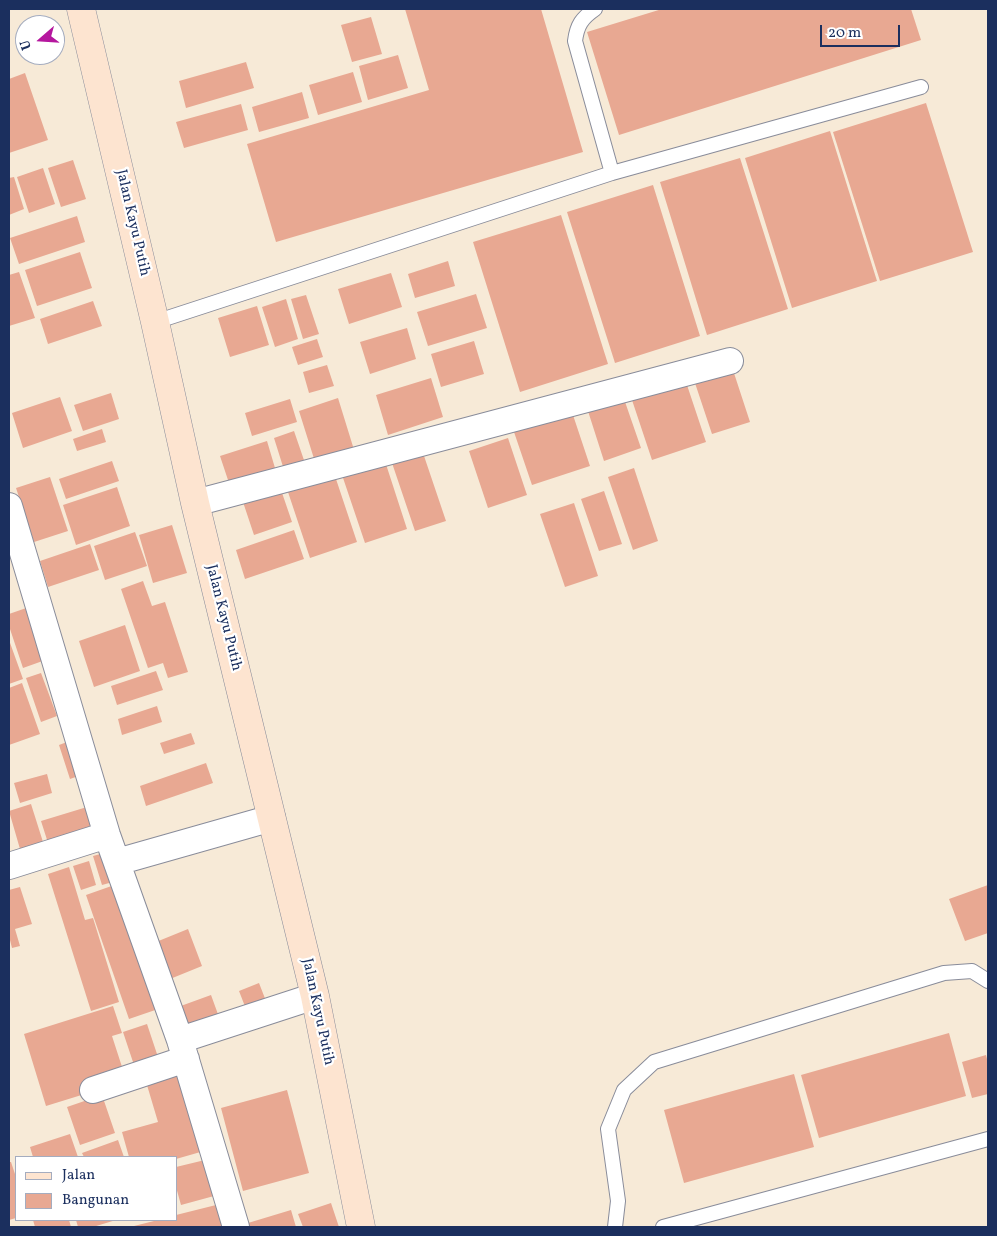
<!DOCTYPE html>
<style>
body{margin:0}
#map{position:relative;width:997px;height:1236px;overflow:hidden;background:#f7ead7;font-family:Vollkorn,serif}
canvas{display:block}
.frame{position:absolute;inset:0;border:10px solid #1b2f5e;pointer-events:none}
.legend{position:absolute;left:15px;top:1156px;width:162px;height:65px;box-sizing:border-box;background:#fff;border:1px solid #a4acbf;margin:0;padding:6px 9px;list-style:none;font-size:15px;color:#1b2f5e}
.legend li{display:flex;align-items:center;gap:10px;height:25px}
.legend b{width:25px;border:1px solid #a4acbf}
.north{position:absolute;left:15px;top:15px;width:50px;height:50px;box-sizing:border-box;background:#fff;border:1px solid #a4acbf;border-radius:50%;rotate:251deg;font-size:14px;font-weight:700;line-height:20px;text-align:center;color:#1b2f5e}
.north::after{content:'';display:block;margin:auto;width:18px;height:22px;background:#b5179e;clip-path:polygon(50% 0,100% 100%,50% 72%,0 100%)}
.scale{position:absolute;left:820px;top:25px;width:80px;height:22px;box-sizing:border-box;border:2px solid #1b2f5e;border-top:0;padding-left:6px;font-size:15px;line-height:18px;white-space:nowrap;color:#1b2f5e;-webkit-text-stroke:4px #fff;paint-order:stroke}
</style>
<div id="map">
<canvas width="997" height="1236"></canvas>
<div class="frame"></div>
<ul class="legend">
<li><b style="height:6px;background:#fde4d0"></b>Jalan</li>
<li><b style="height:14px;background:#e8a892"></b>Bangunan</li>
</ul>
<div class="north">U</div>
<div class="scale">20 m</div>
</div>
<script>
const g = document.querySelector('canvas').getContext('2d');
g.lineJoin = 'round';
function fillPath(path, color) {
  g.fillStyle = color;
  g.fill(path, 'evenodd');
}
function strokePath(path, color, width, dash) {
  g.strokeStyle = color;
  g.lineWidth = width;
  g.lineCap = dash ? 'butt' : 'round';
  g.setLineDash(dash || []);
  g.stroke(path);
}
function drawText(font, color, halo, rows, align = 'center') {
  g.font = font + ' Vollkorn,serif';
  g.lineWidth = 4.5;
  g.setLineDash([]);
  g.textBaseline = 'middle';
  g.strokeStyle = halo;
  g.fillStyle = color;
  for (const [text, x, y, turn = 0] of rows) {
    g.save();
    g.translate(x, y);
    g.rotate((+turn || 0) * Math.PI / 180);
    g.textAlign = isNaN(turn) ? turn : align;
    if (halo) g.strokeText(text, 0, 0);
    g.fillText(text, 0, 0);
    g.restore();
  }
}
const building = new Path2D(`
 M405 9H541L583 152 276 242 247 144 429 90Z
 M662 9H911L921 40 619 135 587 32Z
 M371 17 382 54 352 62 341 25Z
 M398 55 408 88 368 100 359 66Z
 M246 62 254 88 186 108 179 81Z
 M353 72 362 102 318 115 309 85Z
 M25 73 48 140 9 153V79Z
 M302 92 309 118 259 132 252 107Z
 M926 103 973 252 880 281 833 132Z
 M241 104 248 130 184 148 176 122Z
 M830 131 877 281 792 308 745 158Z
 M740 158 788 309 707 335 660 182Z
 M73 160 86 199 61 207 48 168Z
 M43 168 55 204 29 213 17 177Z
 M14 177 24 209 9 215V178Z
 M653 185 700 336 615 363 567 212Z
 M561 215 608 364 520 392 473 242Z
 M77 216 85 242 19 264 10 238Z
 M80 252 92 288 37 306 25 270Z
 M448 261 455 286 415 298 408 274Z
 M19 272 35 318 9 326V275Z
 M391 273 402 307 349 324 338 289Z
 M476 294 487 328 428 346 417 312Z
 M306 295 319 334 303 339 291 299Z
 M286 299 298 339 275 347 262 307Z
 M93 301 102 326 48 344 40 319Z
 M257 306 269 345 230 357 218 318Z
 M407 328 416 359 370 374 360 342Z
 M317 339 323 357 298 365 292 347Z
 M474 341 484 374 441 387 431 354Z
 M327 365 334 386 309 393 303 372Z
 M732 367 750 422 712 434 694 380Z
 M431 378 443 417 388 435 376 395Z
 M685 379 706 442 652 460 631 397Z
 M111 393 119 419 83 431 74 405Z
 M623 396 641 448 604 461 587 408Z
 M60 397 72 431 23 448 12 413Z
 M338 398 355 453 316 465 299 411Z
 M290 399 297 422 252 436 245 413Z
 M572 412 590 466 532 485 514 432Z
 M102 429 106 442 77 451 73 439Z
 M294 431 306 466 285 473 274 438Z
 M508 438 527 495 488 508 469 451Z
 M267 441 275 468 229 483 220 456Z
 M422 450 446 521 415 531 391 460Z
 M383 455 407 529 365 543 340 469Z
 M112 461 119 481 66 499 59 479Z
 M634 468 658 541 633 550 608 477Z
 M335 476 357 542 310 558 288 492Z
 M50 477 68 531 34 542 16 488Z
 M117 487 130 526 76 545 63 505Z
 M280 487 292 522 254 535 242 499Z
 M604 491 622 544 599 551 581 499Z
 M574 503 598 576 565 587 540 514Z
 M172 525 187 573 153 583 139 535Z
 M294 530 304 559 245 579 236 550Z
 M135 532 147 566 105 580 94 546Z
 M90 544 99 570 48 587 40 561Z
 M143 581 152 606 165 602 188 672 168 678 163 663 148 668 121 589Z
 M32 606 51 658 23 668 9 626V614Z
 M125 625 140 671 94 687 79 641Z
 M9 640 23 679 9 684Z
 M156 671 163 690 117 705 111 686Z
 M41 673 57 716 41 722 26 678Z
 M22 683 40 734 9 745V688Z
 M157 706 162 722 122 735 118 719Z
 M191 733 195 744 164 754 160 743Z
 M75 739 87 773 70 779 59 745Z
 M206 763 213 783 146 806 140 786Z
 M47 774 52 793 20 803 14 783Z
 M31 804 43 842 20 849 9 811Z
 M87 807 95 832 49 846 41 821Z
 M111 851 120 880 102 885 93 856Z
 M89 861 96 885 81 890 73 866Z
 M69 867 85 920 93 918 119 1002 91 1011 48 874Z
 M120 883 164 1007 129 1019 86 895Z
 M988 885V933L965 941 949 899Z
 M20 887 32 924 15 929 20 946 12 948 9 936V890Z
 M188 929 202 966 170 979 156 942Z
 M259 983 266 1001 246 1009 239 991Z
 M211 995 219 1017 187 1029 178 1007Z
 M113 1006 122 1033 112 1036 123 1070 88 1093 46 1106 24 1034Z
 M147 1024 159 1060 135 1068 123 1032Z
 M949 1033 966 1096 819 1138 801 1075Z
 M986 1055 988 1063V1094L972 1098 962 1062Z
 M179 1065 204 1151 176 1159V1157H129L122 1132 158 1122 144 1075Z
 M794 1074 814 1147 684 1183 664 1110Z
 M287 1090 309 1173 243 1191 221 1108Z
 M102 1095 115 1133 80 1145 67 1107Z
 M70 1134 78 1157H33L30 1147Z
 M118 1140 124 1157H84L82 1153Z
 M205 1160 214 1196 181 1205 176 1187V1167Z
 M9 1162H11L16 1177V1218L9 1220Z
 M331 1203 339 1227H303L298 1214Z
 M216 1205 222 1227H130L158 1220H176V1215Z
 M291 1210 296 1227H249L248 1223Z
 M33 1220H69L71 1227H35Z
 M76 1220H116L93 1227H78Z`);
const lane = new Path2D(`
 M595 9C582 18 577 25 575 41L612 173
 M155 322 612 173 921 87
 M615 1227 618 1201 608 1129 624 1090 654 1062 944 973 972 971 988 981
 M663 1227 988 1139`);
const street = new Path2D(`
 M195 503 730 361
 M9 506 107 835 180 1040 236 1227
 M117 862 272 818
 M9 866 107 835
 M180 1040 315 996
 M93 1090 186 1059`);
const secondary = new Path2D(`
 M81 9 155 322 195 503 315 996 361 1227`);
const streetNames = [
 ["Jalan Kayu Putih",132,223,77],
 ["Jalan Kayu Putih",223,618,76],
 ["Jalan Kayu Putih",317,1012,78]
];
fillPath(building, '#e8a892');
strokePath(lane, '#898c9a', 16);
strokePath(street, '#898c9a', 28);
strokePath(secondary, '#898c9a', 29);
strokePath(lane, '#fff', 14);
strokePath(street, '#fff', 26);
strokePath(secondary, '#fde4d0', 28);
drawText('15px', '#1b2f5e', '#fff', streetNames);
</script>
